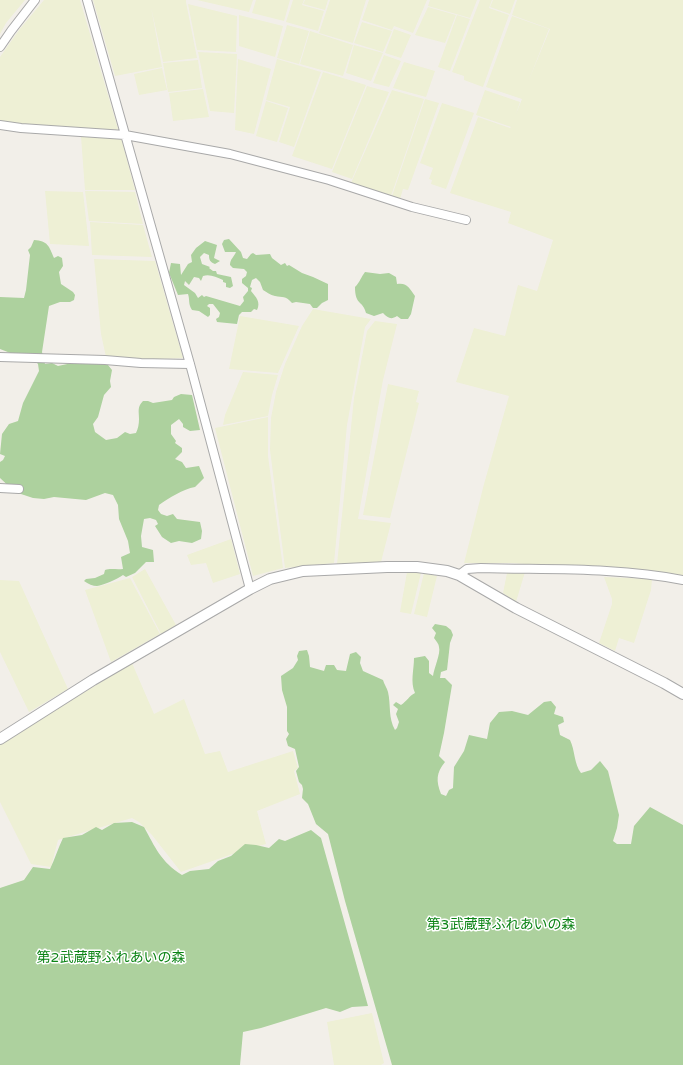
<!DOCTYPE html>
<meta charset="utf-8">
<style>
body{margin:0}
canvas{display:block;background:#f2efe9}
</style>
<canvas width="683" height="1065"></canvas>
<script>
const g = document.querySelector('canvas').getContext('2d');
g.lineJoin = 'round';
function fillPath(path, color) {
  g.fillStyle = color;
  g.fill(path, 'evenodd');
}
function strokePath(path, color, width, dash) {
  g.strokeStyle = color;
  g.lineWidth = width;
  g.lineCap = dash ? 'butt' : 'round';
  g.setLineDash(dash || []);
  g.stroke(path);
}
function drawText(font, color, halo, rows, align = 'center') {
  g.font = font + ' "Varela Round","Noto Sans JP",sans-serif';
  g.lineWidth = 3;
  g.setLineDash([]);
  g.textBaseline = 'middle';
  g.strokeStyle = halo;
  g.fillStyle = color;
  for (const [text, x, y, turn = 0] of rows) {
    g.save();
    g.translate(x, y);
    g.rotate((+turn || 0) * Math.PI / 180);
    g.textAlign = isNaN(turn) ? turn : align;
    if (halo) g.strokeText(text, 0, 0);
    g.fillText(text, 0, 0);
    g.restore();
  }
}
const farmland = new Path2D(`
 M0 0H25L6 23 0 34Z
 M44 0H80L118 129 114 131 58 128 0 122V57L19 30Z
 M93 0H186V2L156 7 186 2 197 58 163 62 151 7 162 67 115 76Z
 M197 0H253L249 12Z
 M256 0H290L284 21 252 13Z
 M293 0H304L302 5 324 11 318 31 286 22Z
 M305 0H328L325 10 303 4Z
 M330 0H366L353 43 319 33Z
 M369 0H427L413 33 394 26 392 30 362 20Z
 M430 0H477L470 18 428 6Z
 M480 0H492L489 8 509 15 483 87 464 80V76L452 72Z
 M493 0H515L510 14 490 7Z
 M517 0H683V577L657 573 511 563H464L484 484 509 396 456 382 474 328 505 336 518 285 537 291 553 240 508 223 511 212 450 193 478 117 510 128 511 127 476 115 485 90 520 102 516 114 522 99 486 87 512 16 549 29 528 82 550 29 512 15Z
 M188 4 237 16 236 52 197 50Z
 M428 7 456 15 445 43 415 35Z
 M239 15 283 26 275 57 239 46Z
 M457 15 470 19 450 71 438 67Z
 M362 22 392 31 383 52 354 43Z
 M287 25 309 31 299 64 277 58Z
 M394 29 411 35 401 58 385 53Z
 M310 31 353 45 343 76 300 64Z
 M354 45 383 53 371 81 346 73Z
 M198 52 237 54 234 113 210 111Z
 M384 55 401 61 389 87 373 83Z
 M238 59 271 69 254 134 235 130Z
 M277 59 321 72 294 147 279 142 290 107 266 100Z
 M198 60 202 88 168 92 163 63Z
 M404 62 435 71 426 97 393 88Z
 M162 68 167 90 139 95 134 74Z
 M323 72 366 85 332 169 292 156Z
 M367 86 389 92 352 179 332 172Z
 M203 89 209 117 173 121 169 93Z
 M392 90 424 99 391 196 351 183Z
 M425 99 439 103 408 190 403 189 400 199 392 196Z
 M266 101 288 108 277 142 256 136Z
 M442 103 474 113 446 189 431 184 432 180 429 179 433 168 420 163Z
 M81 137 121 138 135 190H85Z
 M45 191 83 192 89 246 50 244Z
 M85 191 135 192 143 224 89 221Z
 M90 222 143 225 152 257 92 255Z
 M94 259 155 261 183 358 135 360 106 357 101 334Z
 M313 309 371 319 365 327 347 425 334 563 285 568 270 450 271 418 276 392 285 364 302 326Z
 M240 316 299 326 278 373 229 369Z
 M375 321 397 324 383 380 358 519 391 523 381 562 337 564 354 398 367 331Z
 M243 372 278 375 272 395 268 416 223 425 225 415Z
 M388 384 419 391 416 402 419 403 390 518 363 515Z
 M268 417V456L283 568 253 576 215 428Z
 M231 539 240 574 213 583 206 563 191 565 187 555Z
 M145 569 176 625 161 634 132 577Z
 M510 571 525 572 516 602 503 593 507 573Z
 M407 572 421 573 411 614 400 612Z
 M424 573 437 576 427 617 414 614Z
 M604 577 652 579 651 590 634 643 619 638 615 651 599 643 612 604V599Z
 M130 578 160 634 111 662 85 590Z
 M0 580 19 581 68 689 29 712 0 652Z
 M132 663 154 714 184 699 205 754 220 751 228 772 293 751 298 768 294 771 300 794 257 811 266 844 244 850 181 872 152 835 139 822 132 818 58 840 51 867 31 864 0 802V744Z
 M372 1013 384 1063 381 1065H334L327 1022Z`);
const forest = new Path2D(`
 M229 239 241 252 243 258 247 259 251 254 253 253 256 255 270 254 272 258 281 265 285 263 287 266 289 265 302 273 313 277 328 284V300L322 303 317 308H313L310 304 296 302 292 303C285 295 283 298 275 296 270 295 267 292 263 290L260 282 256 278 252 280 250 287 252 288 251 291C256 297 261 302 257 310L254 309 251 312H242L239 315 237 324 217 322 216 319 219 317 220 313 213 304H209L207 306 210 308V315L208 317 199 311 192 310C188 304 190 300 188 294L178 295 169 273 171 263 180 264 181 275 188 264 192 262 191 255 196 248 205 241 217 245 214 258 220 261 215 264C210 262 209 260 209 255L204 253 200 257 202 264 210 267 209 268 213 271H216L217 274 231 277 233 286 230 288 226 287V283L223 282V280C216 277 210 274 203 276L201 281 199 278 194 277 189 285 185 281 184 285 195 293 198 298 202 295 204 297 206 296 240 306 244 301 243 297 248 291V288L242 283V279L246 276 247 272 244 269 233 268 230 265C230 259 234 257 236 252H225L222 244 224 240Z
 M34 240C48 241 49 246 54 258L58 256 62 258 63 266 59 272 61 284 73 292 75 295 74 300 70 302H60L49 306 42 352 45 364 52 363 58 366 72 363 75 355H100L112 370 110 381 111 387 104 395 98 417 93 424 95 432 106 440 117 438 125 432 130 434 136 433C138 429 139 424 139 419 139 411 137 407 143 401H148L153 403 172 400 174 397 181 394 192 395 200 430 190 431 183 427V424L179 419 171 425V434L176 441 175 443 182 448V452L175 459 182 462 186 468 199 466 204 478 195 487C183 489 169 498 159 505L158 510 161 514 167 516 173 514 177 519 200 522 202 531 201 539 192 543 179 541 171 543 162 537 155 526 158 524 156 520 150 518 144 519 141 536 142 547 153 550 154 562H146L135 573 126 577 123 575C118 579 103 585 97 586 93 586 88 584 84 581L86 579 95 578 104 574 105 570C111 568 116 570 123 569L121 557 130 553 128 541 119 519 118 505 113 495 105 493 86 500 54 497 44 499 33 498 15 492 0 478V462L3 460 5 456 0 454 2 434 9 424 18 421 23 403 39 371 38 364 30 356 13 354 0 349V297L24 298 26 290 30 255 28 250 31 247Z
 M365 272 380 274 389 273 396 277 397 284C407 282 410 289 415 296L411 314 408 319H401L397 316C391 320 388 318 383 313L374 316 366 313C363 300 355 306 355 287 360 282 361 277 365 272Z
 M435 624 446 626 451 630 453 635 450 643 447 670 441 672 440 678H445L452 685 444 733 439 756 445 762C436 773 436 781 441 794L446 796 449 790 453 788 454 767 464 751 469 735 487 739 490 723 499 712 512 711 528 715 544 702 551 701 556 707 554 714 563 717 564 722 558 725 560 735 570 740C575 750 574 764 581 773L591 770 600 761 608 771 619 815 617 828 613 841 617 844H631L634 826 650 807 683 825V1065H392L345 901 328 834 316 824 308 804 302 798 303 789 302 785 299 782 296 771 299 767 295 749 288 746 286 739 289 734 287 731V707L282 690 281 676 293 668 298 660 297 656 299 651 307 650 309 656 310 667 324 671 326 665H334L337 670 346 671 350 654 356 652 361 657 360 663 363 671 383 680C384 684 387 688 388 692 391 705 388 718 395 730L397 728 399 722 396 714 398 709 393 705 396 702 401 705C407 701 409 696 415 693 410 682 414 670 414 658L425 656 429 661V673L433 676C434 668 441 653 439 647 439 644 436 641 434 638L436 633 432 628Z
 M132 822 144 827C155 847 161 862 182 875L190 871 209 869 218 861 231 856 245 844 256 845 269 848 279 839 285 841 311 830 321 838 368 1006 352 1007 340 1012 326 1008 261 1028 243 1032 240 1065H0V888L24 880 33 867 50 869C55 859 58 848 63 838L82 835 96 827 102 830 114 823Z`);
const minor = new Path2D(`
 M87 0 190 364 250 589
 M0 47 11 31 35 0
 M0 125 21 128 125 135 230 154 329 180 412 207 466 220
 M0 357 105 360 141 363 190 364
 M0 488 19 489
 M459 575 467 569 481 568C548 570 617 567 683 580`);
const tertiary = new Path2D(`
 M0 739 93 680 250 589 270 579 303 571 387 567H417L447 571 459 575 516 608 664 683 683 694`);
const parkNames = [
 ["第3武蔵野ふれあいの森",501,925],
 ["第2武蔵野ふれあいの森",111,958]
];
fillPath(farmland, '#eef0d5');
fillPath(forest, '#add19e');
strokePath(minor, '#a9a9a9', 10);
strokePath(tertiary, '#a9a9a9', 12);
strokePath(minor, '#fff', 8);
strokePath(tertiary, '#fff', 10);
drawText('14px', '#0c8416', '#fff', parkNames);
</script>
